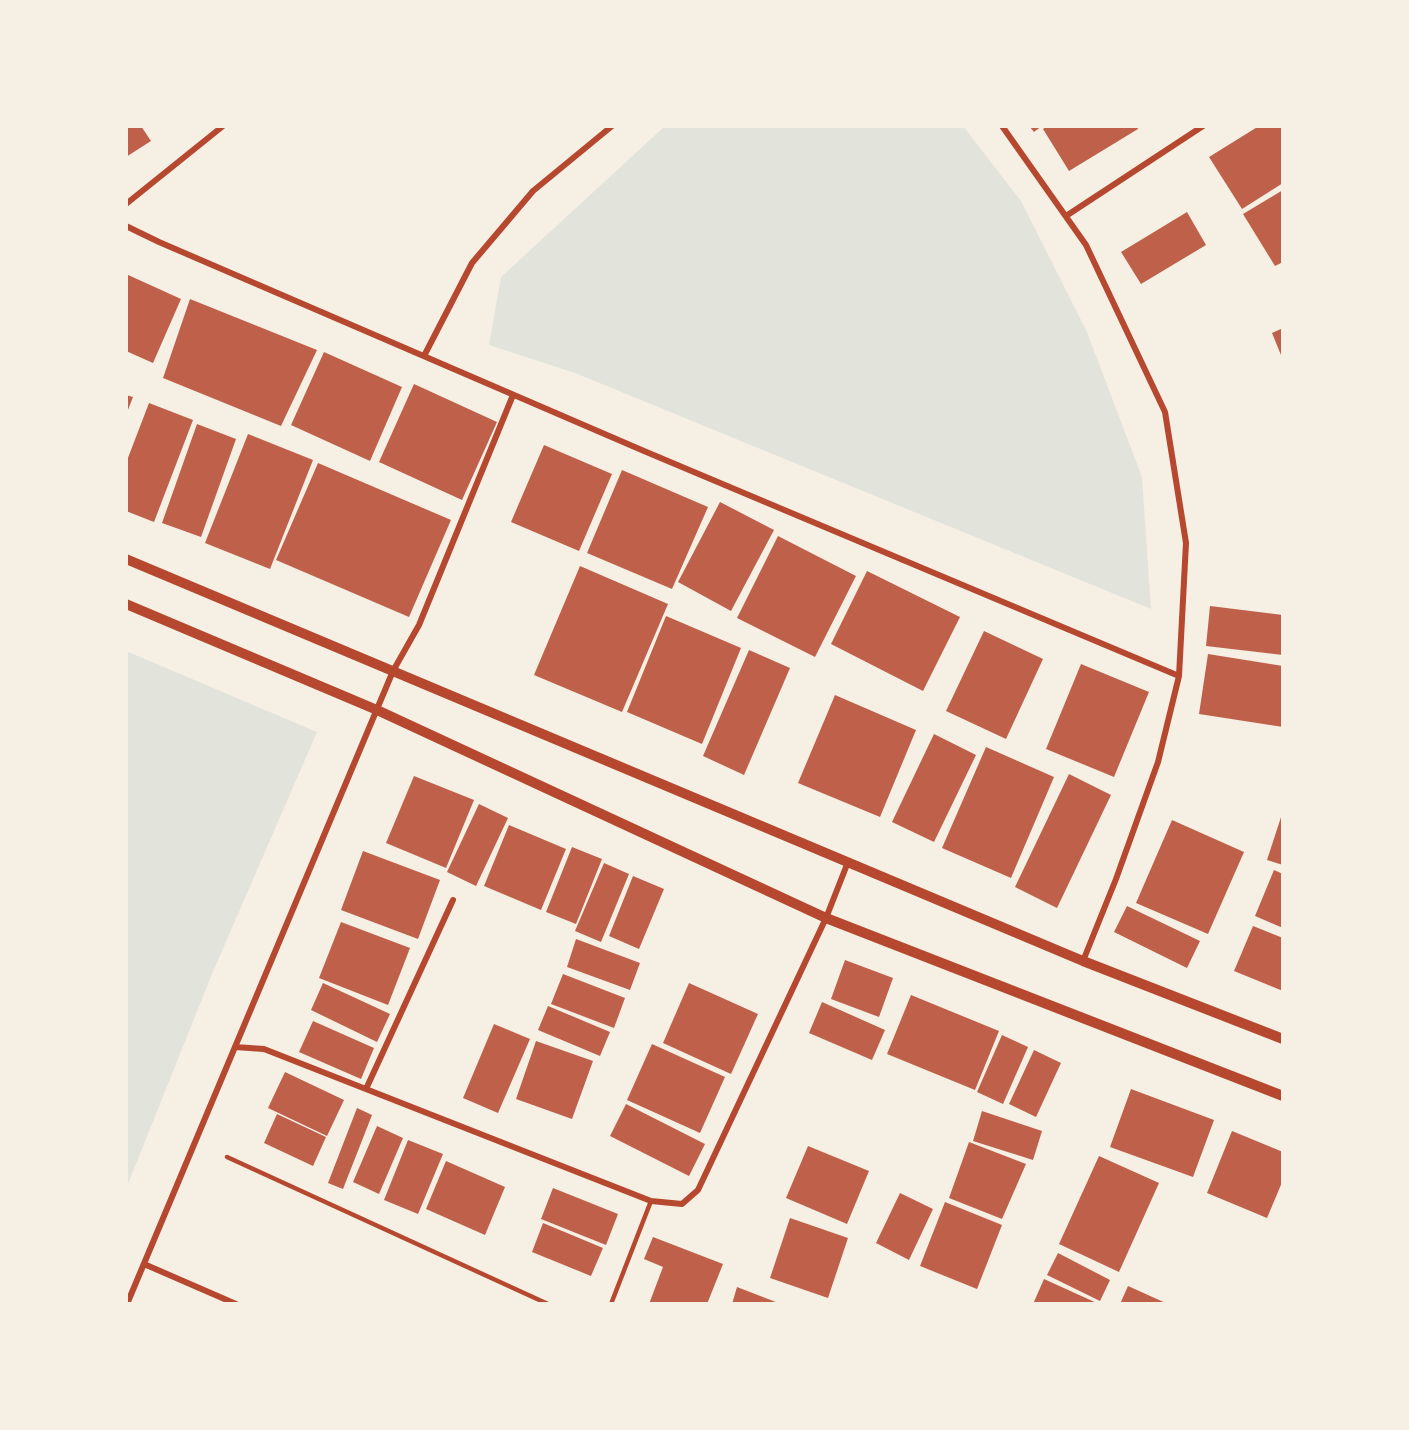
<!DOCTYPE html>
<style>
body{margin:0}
#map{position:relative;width:1409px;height:1430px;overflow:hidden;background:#f6efe4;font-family:"PT Sans",sans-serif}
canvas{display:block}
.frame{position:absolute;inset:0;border:128px solid #f6efe4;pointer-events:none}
</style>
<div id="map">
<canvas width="1409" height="1430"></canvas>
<div class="frame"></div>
</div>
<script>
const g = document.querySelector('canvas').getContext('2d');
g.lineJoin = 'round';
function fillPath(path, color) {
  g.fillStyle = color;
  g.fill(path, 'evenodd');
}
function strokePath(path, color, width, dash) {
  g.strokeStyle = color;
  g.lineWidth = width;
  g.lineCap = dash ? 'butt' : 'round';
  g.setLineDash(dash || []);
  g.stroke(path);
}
const green = new Path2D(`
 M665 126H963L1021 201 1087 332 1142 477 1151 609 575 373 489 345 501 277Z
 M126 651 317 732 212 974 126 1189Z`);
const building = new Path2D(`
 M126 126H141L151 141 126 157Z
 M1029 126H1042L1034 132Z
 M1047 126H1137L1138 129 1069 171 1043 129Z
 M1259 126H1283V183L1242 209 1209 157Z
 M1283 190V262L1275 266 1243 214Z
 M1187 212 1206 245 1141 284 1121 252Z
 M126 274 181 299 153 363 126 351Z
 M190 299 317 350 281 426 163 378Z
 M1283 328V360L1272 333Z
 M324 352 402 387 370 461 291 425Z
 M414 384 497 422 462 500 379 462Z
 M126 395 133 397 126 415Z
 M149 403 193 420 154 522 126 511V463Z
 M197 424 236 439 201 537 162 523Z
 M248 434 313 460 270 569 205 543Z
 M544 445 612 474 579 551 511 522Z
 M318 463 451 520 409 617 276 560Z
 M622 470 708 507 672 589 587 553Z
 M720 502 774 530 731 611 678 582Z
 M778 536 856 576 815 657 737 618Z
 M580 566 668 604 622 712 534 675Z
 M867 571 960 617 923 691 831 644Z
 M1210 606 1283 615V655L1206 646Z
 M666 616 741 648 702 744 627 712Z
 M984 631 1043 659 1006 739 946 711Z
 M749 650 790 668 744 775 703 756Z
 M1208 654 1283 666V727L1199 714Z
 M1081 664 1149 692 1114 777 1046 749Z
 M835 695 916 730 880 817 798 783Z
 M934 734 976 755 934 842 892 822Z
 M986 747 1054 777 1011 878 942 848Z
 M1069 774 1111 795 1057 908 1015 887Z
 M414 776 474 800 446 868 386 843Z
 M479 804 508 818 476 886 447 872Z
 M1283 811V865L1267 860Z
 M1172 820 1244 852 1208 934 1136 903Z
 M509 825 566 849 541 910 484 886Z
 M572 847 602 859 576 924 546 912Z
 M363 851 440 880 418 939 341 910Z
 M604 863 629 874 601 942 575 931Z
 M1274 870 1283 874V928L1255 916Z
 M633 876 664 889 639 949 609 936Z
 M1127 906 1200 941 1187 968 1114 932Z
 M341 922 410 948 388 1005 319 978Z
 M1253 926 1283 938V991L1234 971Z
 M576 939 640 963 630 990 567 967Z
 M845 960 893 978 879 1017 831 999Z
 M563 974 625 998 614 1028 551 1004Z
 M323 983 390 1014 377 1042 311 1010Z
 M689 983 758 1014 731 1074 663 1043Z
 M911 995 999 1031 975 1090 887 1054Z
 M822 1002 885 1030 872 1060 809 1033Z
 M548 1006 610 1032 600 1056 538 1030Z
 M313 1021 374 1048 361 1079 299 1052Z
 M494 1024 530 1039 498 1113 463 1098Z
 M1002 1035 1028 1047 1003 1104 977 1092Z
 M536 1041 593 1061 572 1119 516 1099Z
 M652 1044 725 1077 700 1133 627 1100Z
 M1034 1050 1061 1063 1036 1117 1009 1104Z
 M285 1072 344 1100 327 1136 268 1108Z
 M1131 1089 1214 1120 1193 1177 1110 1147Z
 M626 1104 705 1144 689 1176 610 1136Z
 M357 1108 372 1115 343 1189 328 1183Z
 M982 1111 1042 1131 1033 1160 973 1141Z
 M277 1114 326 1137 313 1166 264 1143Z
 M377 1126 403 1138 379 1194 353 1182Z
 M1232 1131 1283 1152V1180L1267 1218 1207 1193Z
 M408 1140 443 1154 418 1214 384 1200Z
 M969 1142 1026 1164 1002 1219 949 1198Z
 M808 1146 869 1171 847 1224 786 1198Z
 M1099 1156 1159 1183 1119 1272 1059 1244Z
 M446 1161 505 1187 485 1235 426 1209Z
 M553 1188 618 1214 606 1245 541 1219Z
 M900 1193 933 1209 909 1260 876 1243Z
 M945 1202 1002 1225 977 1289 920 1266Z
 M790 1218 848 1238 828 1298 770 1278Z
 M543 1223 603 1248 591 1276 532 1252Z
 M653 1237 723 1264 707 1304H649L663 1267 644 1259Z
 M1058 1253 1110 1280 1100 1301 1047 1275Z
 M1044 1279 1099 1304H1033Z
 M1128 1286 1168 1304H1120Z
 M737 1287 781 1304H732Z`);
const service = new Path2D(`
 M227 1157 548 1304
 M611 1304 651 1201`);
const minor = new Path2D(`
 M1002 126 1086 245 1165 412 1186 543 1179 676 1158 762 1116 879 1083 961
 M126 204 223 126
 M1066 216 1203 126
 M126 226 159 242 644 451 1179 676
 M424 356 472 263 533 191 612 126
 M235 1047 264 1049 651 1201 682 1204 698 1190 826 918 848 862
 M366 1089 453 900
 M144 1264 236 1304
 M127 1304 393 671 419 625 513 395`);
const tertiary = new Path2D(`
 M126 559 1083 961 1283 1039
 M126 604 377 710 826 918 1283 1096`);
fillPath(green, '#e2e4dc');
fillPath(building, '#bf614a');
strokePath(service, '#b5482f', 4.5);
strokePath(minor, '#b5482f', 6);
strokePath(tertiary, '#b5482f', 10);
</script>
